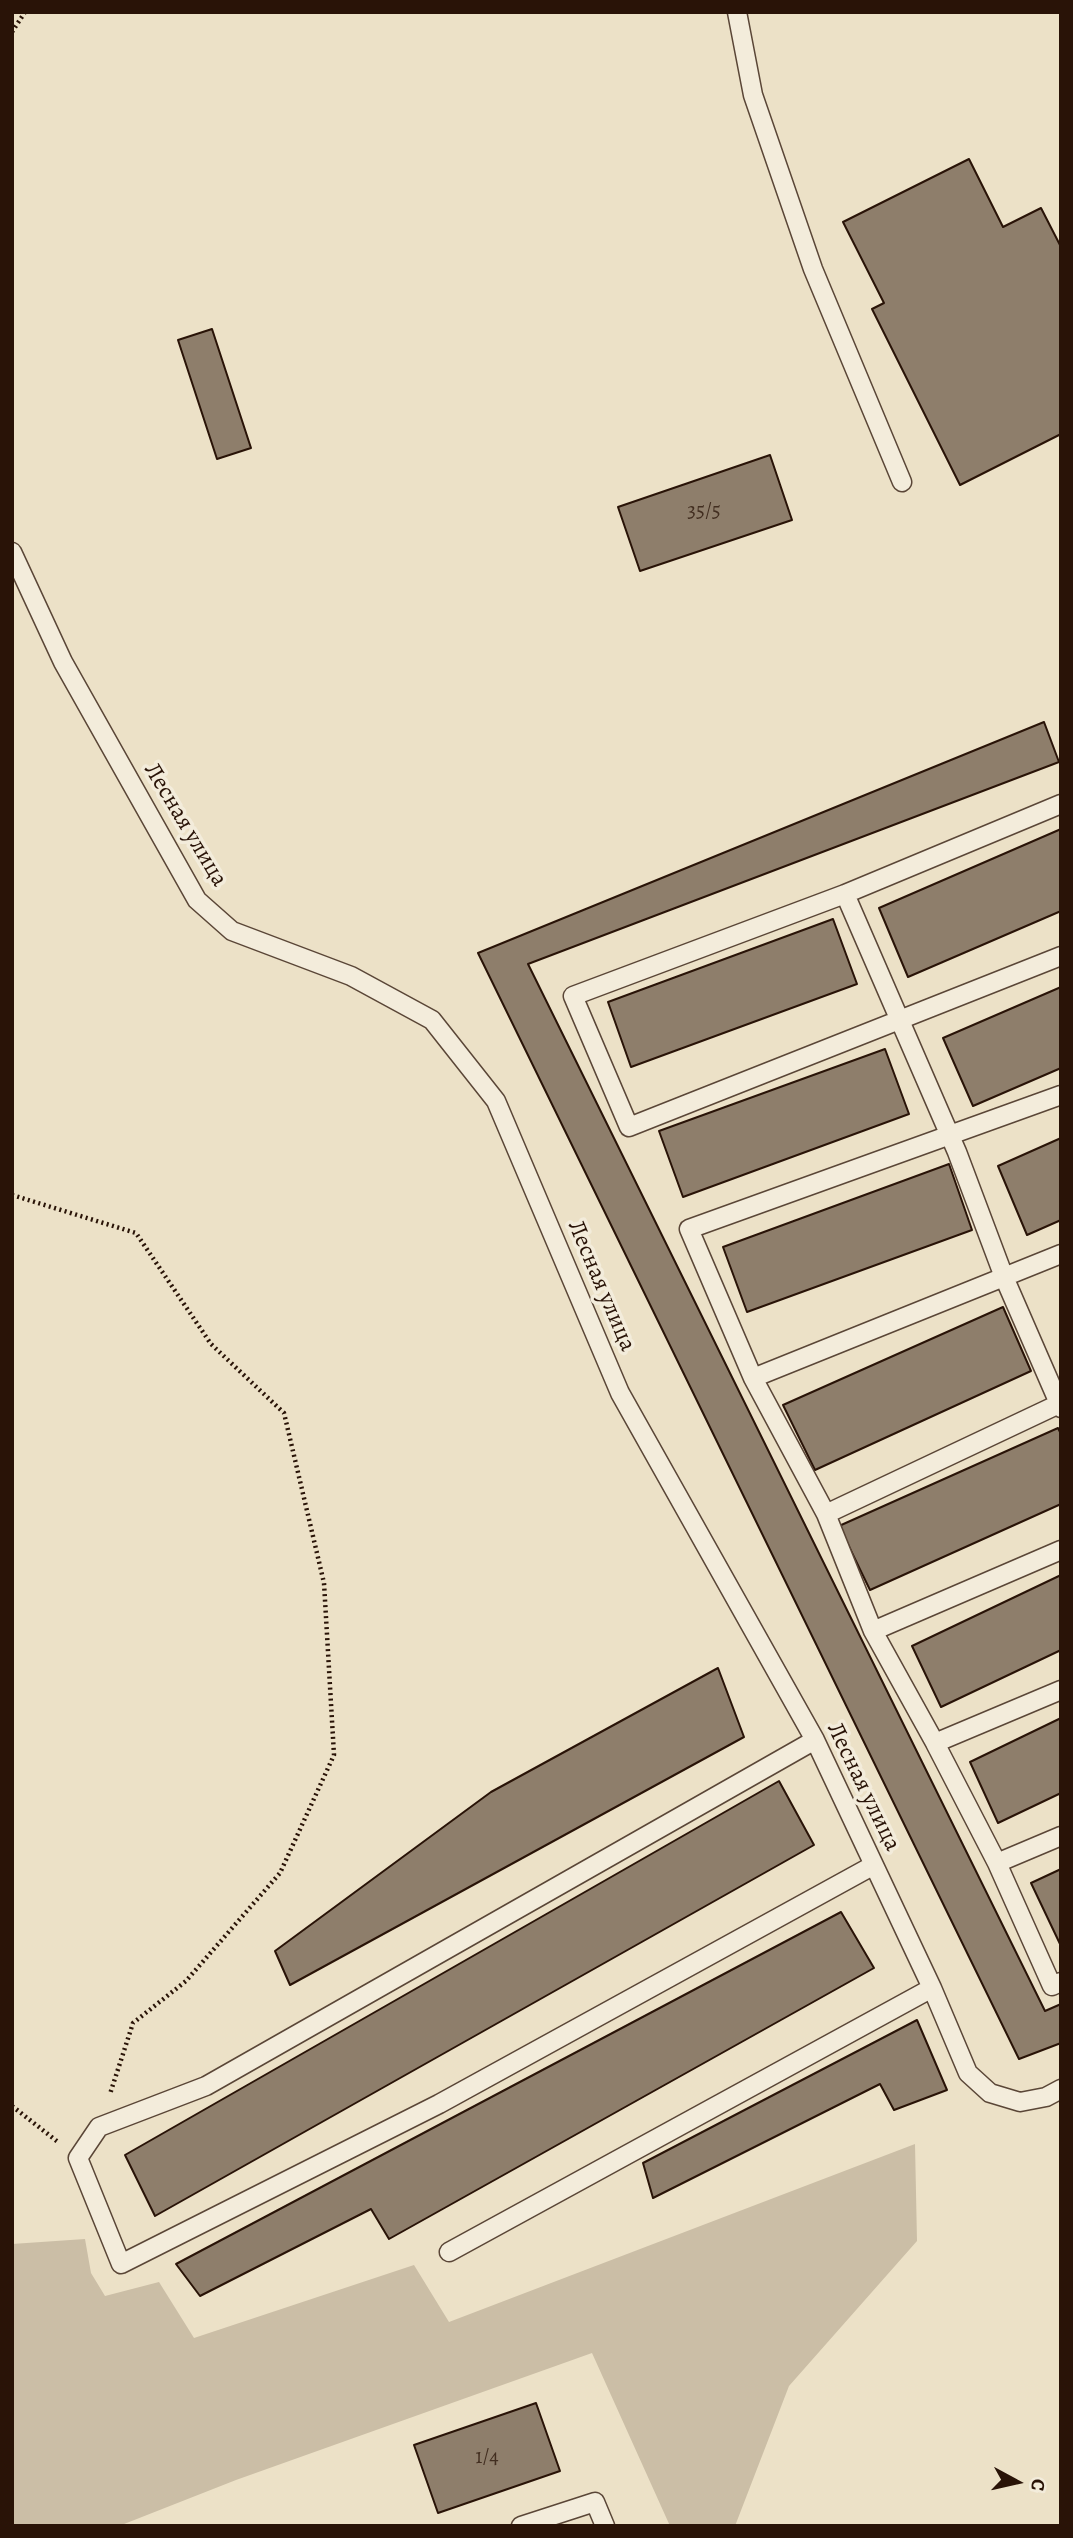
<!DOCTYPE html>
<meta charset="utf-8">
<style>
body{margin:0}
#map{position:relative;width:1073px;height:2538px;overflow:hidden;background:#ece1c7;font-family:Alegreya,serif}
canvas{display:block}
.frame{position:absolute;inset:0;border:14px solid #291307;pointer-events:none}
.north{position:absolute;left:982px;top:2447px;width:70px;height:70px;-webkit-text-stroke:5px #f3ecdb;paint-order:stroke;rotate:98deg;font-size:19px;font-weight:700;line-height:28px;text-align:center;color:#291307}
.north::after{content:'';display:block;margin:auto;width:24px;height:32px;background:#291307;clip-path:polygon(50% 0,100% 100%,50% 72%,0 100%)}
</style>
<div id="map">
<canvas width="1073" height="2538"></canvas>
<div class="frame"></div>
<div class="north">С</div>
</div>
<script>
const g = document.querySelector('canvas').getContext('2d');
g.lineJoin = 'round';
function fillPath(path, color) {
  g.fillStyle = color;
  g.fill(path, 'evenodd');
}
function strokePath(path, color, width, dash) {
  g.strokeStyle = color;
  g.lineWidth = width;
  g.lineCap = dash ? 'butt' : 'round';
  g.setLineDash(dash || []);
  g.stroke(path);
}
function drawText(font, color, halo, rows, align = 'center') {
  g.font = font + ' Alegreya,serif';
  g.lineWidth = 7;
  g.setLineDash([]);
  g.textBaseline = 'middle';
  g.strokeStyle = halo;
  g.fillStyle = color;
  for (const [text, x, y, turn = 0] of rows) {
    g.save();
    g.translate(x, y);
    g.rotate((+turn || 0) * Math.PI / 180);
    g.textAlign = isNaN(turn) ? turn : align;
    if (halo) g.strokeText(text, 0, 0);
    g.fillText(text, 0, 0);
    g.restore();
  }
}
const green = new Path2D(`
 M915 2144 917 2241 789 2386 735 2526H670L592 2353 236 2480 119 2526H12V2244L85 2239 91 2273 105 2296 159 2282 194 2338 414 2265 449 2322Z`);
const building = new Path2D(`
 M969 159 1003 227 1041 208 1061 247V434L960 485 872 309 884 303 843 222Z
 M212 329 251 448 217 459 178 340Z
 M770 455 792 520 640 571 618 507Z
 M1044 722 1059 762 528 964 1045 2011 1061 2004V2043L1019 2059 478 953Z
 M1061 829V911L908 977 879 908Z
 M833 919 857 984 631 1067 608 1002Z
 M1061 987V1068L973 1106 943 1038Z
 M885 1049 909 1114 683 1197 659 1131Z
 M1061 1138V1220L1027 1235 998 1166Z
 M949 1164 972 1230 747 1312 723 1247Z
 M1003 1307 1031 1371 815 1470 783 1405Z
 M1058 1428 1061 1434V1504L870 1590 839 1526Z
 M1061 1575V1650L941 1707 912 1646Z
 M718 1668 744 1737 290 1985 275 1951 491 1792Z
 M1061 1718V1793L998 1823 970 1762Z
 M779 1781 814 1845 155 2216 125 2155Z
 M1061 1869V1943L1060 1944 1031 1883Z
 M841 1912 874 1968 389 2239 371 2209 200 2296 176 2264Z
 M917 2020 947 2090 894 2110 880 2084 653 2198 643 2163Z
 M536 2403 560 2471 438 2513 414 2445Z`);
const path = new Path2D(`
 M12 32 25 12
 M12 1195 136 1233 211 1344 284 1413 324 1583 334 1755 280 1873 186 1981 133 2023 110 2094
 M12 2106 58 2142`);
const service = new Path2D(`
 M737 12 753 95 813 269 902 482
 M12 552 63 662 197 900 232 931 351 976 432 1020 496 1101 620 1393 815 1740 932 1988 968 2073 990 2093 1020 2102 1046 2097 1061 2089
 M1061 804 845 894 573 996 629 1127 1061 956
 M845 894 957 1152 1004 1277 1061 1408
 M753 1378 1061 1254
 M826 1514 1061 1403
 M1061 1550 873 1631 935 1743 997 1863 1052 1986 1061 1982
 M873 1631 826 1514 753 1378 689 1229 1061 1095
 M815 1740 206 2086 99 2127 78 2158 121 2264 439 2104 874 1865
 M935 1743 1061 1690
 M997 1863 1061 1836
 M449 2252 932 1988
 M521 2526 595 2502 605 2526`);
const numberNames = [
 ["35/5",704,512],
 ["1/4",487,2458]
];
const streetNames = [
 ["Лесная улица",185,825,59],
 ["Лесная улица",601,1286,67],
 ["Лесная улица",863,1787,64]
];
fillPath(green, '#cbbea6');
fillPath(building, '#8e7e6b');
strokePath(building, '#291307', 2);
strokePath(service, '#5a4637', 21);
strokePath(path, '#291307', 4.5, [2, 3.5]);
strokePath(service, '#f3ecdb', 18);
drawText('21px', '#422e20', null, numberNames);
drawText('24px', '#291307', '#f3ecdb', streetNames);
</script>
